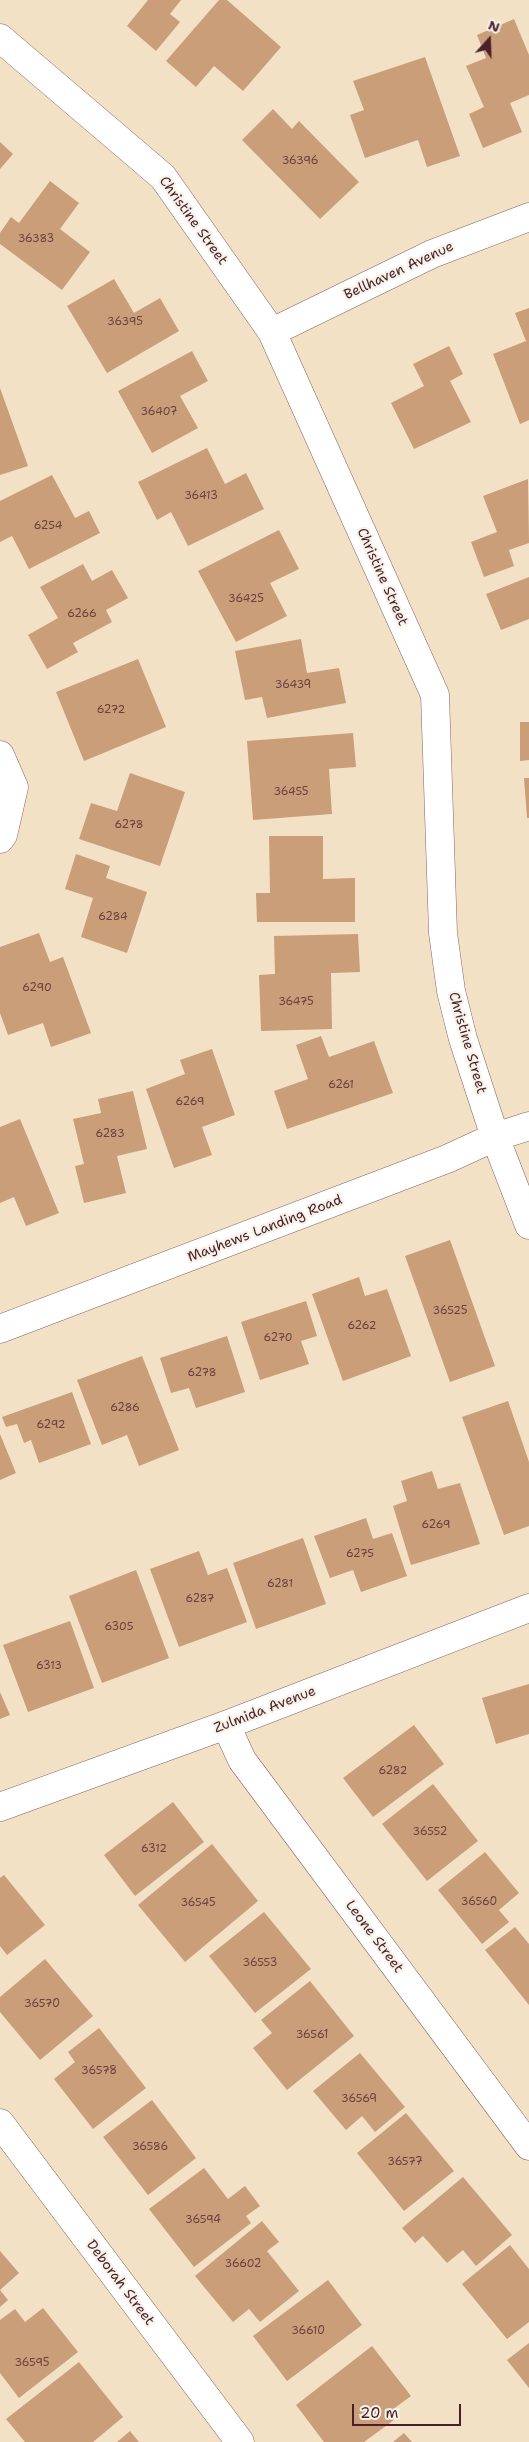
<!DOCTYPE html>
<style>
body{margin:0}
#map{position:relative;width:529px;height:2442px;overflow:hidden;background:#f3e1c6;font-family:"Shantell Sans",sans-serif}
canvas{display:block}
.north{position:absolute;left:464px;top:15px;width:50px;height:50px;-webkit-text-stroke:4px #f7f3e8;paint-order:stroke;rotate:20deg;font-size:14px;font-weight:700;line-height:20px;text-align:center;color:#4a1f2b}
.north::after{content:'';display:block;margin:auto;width:18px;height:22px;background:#4a1f2b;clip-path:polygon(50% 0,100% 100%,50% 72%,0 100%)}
.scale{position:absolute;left:352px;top:2404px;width:109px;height:22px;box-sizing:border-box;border:2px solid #4a1f2b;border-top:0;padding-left:6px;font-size:15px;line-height:18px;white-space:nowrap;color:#4a1f2b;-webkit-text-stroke:4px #f7f3e8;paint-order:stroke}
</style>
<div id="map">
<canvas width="529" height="2442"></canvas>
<div class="north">N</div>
<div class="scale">20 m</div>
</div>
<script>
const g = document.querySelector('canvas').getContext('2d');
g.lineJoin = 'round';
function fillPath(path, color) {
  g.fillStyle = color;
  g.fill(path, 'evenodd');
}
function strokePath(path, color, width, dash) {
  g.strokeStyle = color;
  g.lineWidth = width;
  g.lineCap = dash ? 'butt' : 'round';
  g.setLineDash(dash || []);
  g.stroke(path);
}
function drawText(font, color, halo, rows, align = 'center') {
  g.font = font + ' "Shantell Sans",sans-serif';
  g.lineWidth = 4.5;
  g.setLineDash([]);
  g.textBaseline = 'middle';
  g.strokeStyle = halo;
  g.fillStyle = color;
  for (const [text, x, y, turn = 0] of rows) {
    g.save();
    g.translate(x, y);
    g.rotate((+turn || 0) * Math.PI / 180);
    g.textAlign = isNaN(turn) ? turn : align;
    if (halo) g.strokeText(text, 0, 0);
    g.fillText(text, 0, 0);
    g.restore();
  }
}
const building = new Path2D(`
 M148 0H181L170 14 180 22 156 51 127 26Z
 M219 0H227L281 47 243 91 214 66 196 87 166 61Z
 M514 19 529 55V95L510 103 522 132 483 148 469 114 484 107 466 66 486 58 477 35Z
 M425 57 460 156 427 167 418 140 365 158 350 115 364 110 353 81Z
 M273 109 292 129 299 121 359 182 320 219 242 140Z
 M0 142 13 154 0 169Z
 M50 181 79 203 60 229 90 252 62 290 0 244V233L11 217 19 223Z
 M114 279 134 313 160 298 179 331 107 373 67 306Z
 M529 308V420L520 424 493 354 526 341 515 313Z
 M449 346 463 374 450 381 471 422 414 449 391 403 424 386 413 364Z
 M192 351 208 381 180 396 198 428 152 453 118 391Z
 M0 388 28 466 0 475Z
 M207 448 225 484 246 473 264 509 188 546 171 512 157 520 138 482Z
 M52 475 75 518 89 511 100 533 29 569 12 536 0 542V501Z
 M528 479 529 543 509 550 514 566 484 577 471 542 497 532 483 496Z
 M279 530 299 569 270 583 287 616 236 642 198 571Z
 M83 564 92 581 112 570 128 598 106 610 112 622 73 643 78 652 47 669 28 635 58 618 40 587Z
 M529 577V619L501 630 486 594Z
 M301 639 307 673 339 668 346 703 267 718 262 697 245 700 235 651Z
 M138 659 166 727 84 761 56 692Z
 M520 722H529V760L520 761Z
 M353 733 356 767 329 769 332 814 253 820 247 741Z
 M130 773 185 792 160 866 79 839 91 803 117 811Z
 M524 778H529V818H527Z
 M269 836H323V879L355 878V922H257L256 893H270Z
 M76 854 110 866 106 878 147 892 127 953 81 937 93 898 65 889Z
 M39 933 50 962 63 957 91 1033 51 1047 43 1023 8 1035 0 1013V947Z
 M358 934 360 972 331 973 332 1029 261 1031 259 975 275 974 274 936Z
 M321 1036 329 1057 374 1041 393 1093 287 1129 274 1091 308 1079 296 1045Z
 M212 1049 235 1115 202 1127 212 1155 174 1168 146 1089 185 1074 180 1060Z
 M133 1091 147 1149 117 1156 126 1193 84 1203 75 1166 84 1164 73 1119 101 1113 98 1099Z
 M20 1119 59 1213 26 1226 14 1197 0 1203V1127Z
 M450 1240 495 1366 450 1382 405 1256Z
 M359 1277 365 1296 387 1289 411 1356 343 1381 312 1294Z
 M306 1301 317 1336 301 1341 309 1364 260 1380 241 1322Z
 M227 1336 245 1392 196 1408 189 1388 171 1393 160 1358Z
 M142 1356 179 1450 139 1466 127 1435 102 1445 77 1380Z
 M72 1392 91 1444 39 1463 31 1440 24 1443 17 1424 6 1427 2 1417Z
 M508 1401 529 1462V1526L504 1535 462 1417Z
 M0 1434 16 1473 0 1480Z
 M432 1471 438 1489 460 1483 480 1544 411 1565 393 1506 407 1501 401 1481Z
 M366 1518 373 1539 392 1533 407 1576 361 1592 353 1570 330 1578 314 1536Z
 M303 1538 326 1604 256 1629 233 1563Z
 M199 1551 208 1575 227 1568 247 1622 179 1647 150 1569Z
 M136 1570 169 1658 102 1683 69 1596Z
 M70 1621 94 1688 28 1712 3 1645Z
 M529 1684V1734L496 1744 482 1698Z
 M0 1692 10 1715 0 1719Z
 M414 1725 444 1764 373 1817 343 1778Z
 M433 1784 478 1841 427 1881 382 1824Z
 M173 1802 204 1842 135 1896 104 1855Z
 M212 1844 258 1901 185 1962 138 1905Z
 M485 1852 519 1893 499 1910 509 1922 482 1944 438 1890Z
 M4 1875 45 1925 7 1955 0 1946V1878Z
 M264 1912 311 1969 255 2013 209 1956Z
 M515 1927 529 1944V2005L485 1950Z
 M45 1959 93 2016 40 2060 0 2012V1997Z
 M310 1981 354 2036 287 2090 253 2048 272 2033 261 2020Z
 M99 2028 146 2088 93 2129 54 2079 75 2062 68 2052Z
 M360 2053 405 2107 375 2132 362 2116 346 2130 313 2091Z
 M152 2100 196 2158 148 2195 103 2137Z
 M406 2113 454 2171 404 2211 357 2153Z
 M204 2168 228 2199 245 2186 260 2206 246 2216 251 2223 194 2267 149 2209Z
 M463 2177 512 2235 476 2266 463 2250 447 2263 423 2236 415 2243 402 2228Z
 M262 2221 279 2242 267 2251 299 2291 260 2322 249 2309 233 2322 195 2276Z
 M510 2245 529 2269V2322L507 2339 462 2284Z
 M0 2251 19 2273 0 2290Z
 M328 2280 362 2325 287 2381 253 2336Z
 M0 2290 8 2300 0 2307Z
 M43 2308 78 2352 19 2398 0 2373V2320L15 2309 25 2322Z
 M529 2343V2388L507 2360Z
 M372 2346 411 2396 388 2413 394 2420 364 2442H324L296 2405Z
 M79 2362 123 2417 93 2442H25L6 2419Z
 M130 2431 139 2442H117Z
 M404 2433 412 2442H393Z`);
const minor = new Path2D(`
 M0 38 163 177 272 332 435 695 443 933 451 991 463 1039 495 1137 529 1225
 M272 332 432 254 529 217
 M0 755 14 787 3 835 0 839
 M0 1329 447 1159 495 1137 529 1126
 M226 1725 242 1760 529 2146
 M0 1807 226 1725 529 1608
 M0 2123 240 2442`);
const numberNames = [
 ["36396",300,161],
 ["36383",36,239],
 ["36395",125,322],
 ["36407",159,412],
 ["36413",201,496],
 ["6254",48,526],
 ["36425",246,599],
 ["6266",82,614],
 ["36439",293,685],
 ["6272",111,710],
 ["36455",291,792],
 ["6278",129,825],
 ["6284",113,917],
 ["6290",37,988],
 ["36475",296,1002],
 ["6261",341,1085],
 ["6269",190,1102],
 ["6283",110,1134],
 ["36525",450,1311],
 ["6262",362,1326],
 ["6270",278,1338],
 ["6278",202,1373],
 ["6286",125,1408],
 ["6292",51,1425],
 ["6269",436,1525],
 ["6275",360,1554],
 ["6281",280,1584],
 ["6287",200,1599],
 ["6305",119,1627],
 ["6313",49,1666],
 ["6282",393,1771],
 ["36552",430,1832],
 ["6312",154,1849],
 ["36560",479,1902],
 ["36545",198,1903],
 ["36553",260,1963],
 ["36570",42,2004],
 ["36561",312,2035],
 ["36578",99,2071],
 ["36569",359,2099],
 ["36586",150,2147],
 ["36577",405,2162],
 ["36594",203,2220],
 ["36602",243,2264],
 ["36610",308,2331],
 ["36595",32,2363]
];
const streetNames = [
 ["Christine Street",193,221,54],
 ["Bellhaven Avenue",399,271,-25],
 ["Christine Street",382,577,66],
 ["Christine Street",467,1043,74],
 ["Mayhews Landing Road",265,1229,-21],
 ["Zulmida Avenue",265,1710,-21],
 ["Leone Street",374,1937,53],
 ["Deborah Street",120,2283,53]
];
fillPath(building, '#c99e79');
strokePath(minor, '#856361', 29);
strokePath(minor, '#fff', 28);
drawText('11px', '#6a3f3e', null, numberNames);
drawText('14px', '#4a1f2b', '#f7f3e8', streetNames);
</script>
